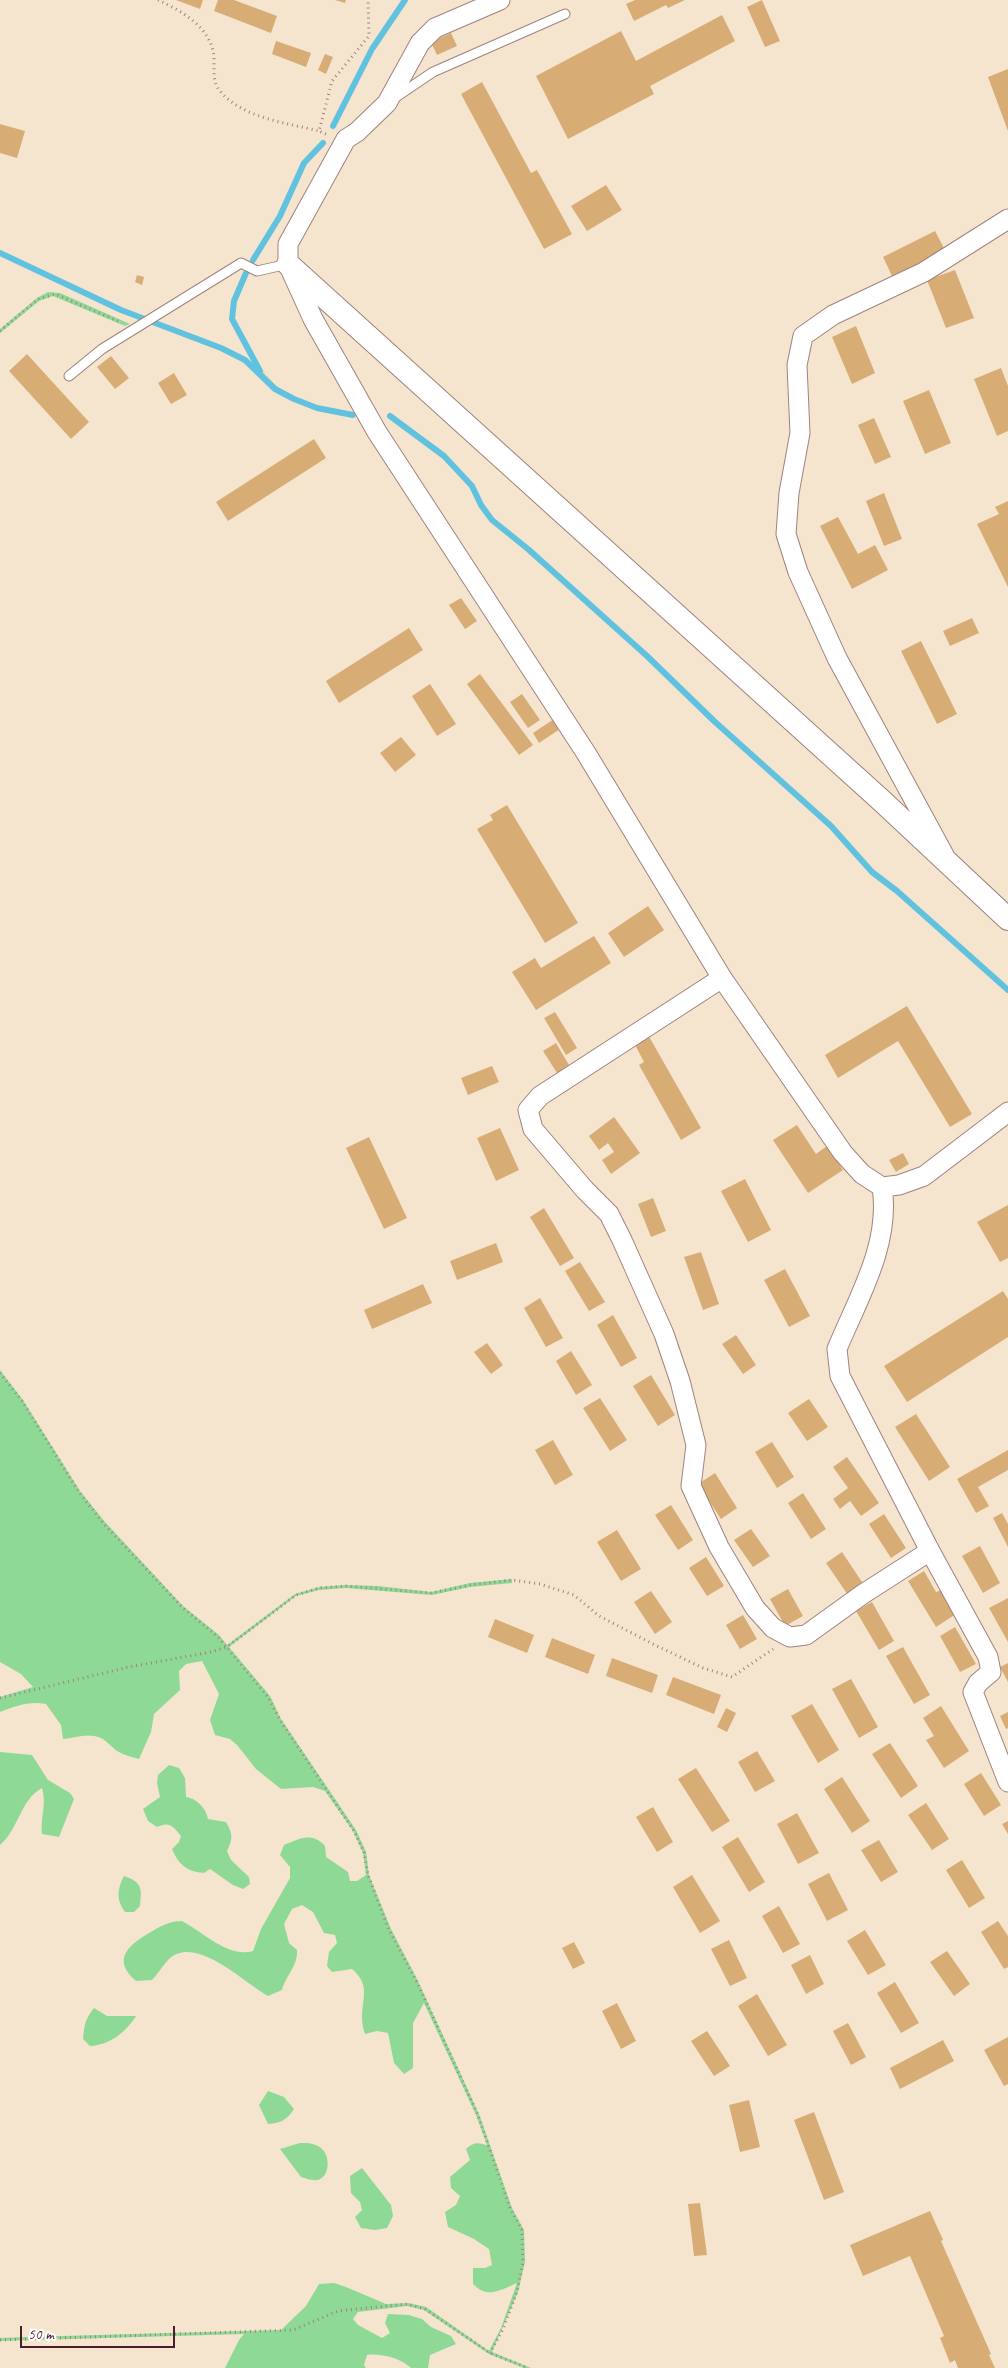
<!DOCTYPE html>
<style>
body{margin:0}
#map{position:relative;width:1008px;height:2368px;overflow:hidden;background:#f5e5cf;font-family:Caveat,sans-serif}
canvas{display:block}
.scale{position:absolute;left:20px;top:2326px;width:155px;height:22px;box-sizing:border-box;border:2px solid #4a1f2b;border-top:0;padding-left:6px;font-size:15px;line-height:18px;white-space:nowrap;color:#4a1f2b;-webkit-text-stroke:4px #fff;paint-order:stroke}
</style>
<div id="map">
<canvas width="1008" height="2368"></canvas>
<div class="scale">50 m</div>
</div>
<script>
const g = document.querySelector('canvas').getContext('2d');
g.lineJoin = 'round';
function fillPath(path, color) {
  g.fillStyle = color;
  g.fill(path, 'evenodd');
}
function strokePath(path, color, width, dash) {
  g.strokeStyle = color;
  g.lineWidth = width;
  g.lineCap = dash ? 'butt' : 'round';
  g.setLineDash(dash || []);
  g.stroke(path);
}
const green = new Path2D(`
 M48 292 60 293 130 324 125 326 53 296 39 301 0 333V329L37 298Z
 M0 1370 23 1400 80 1491 105 1522 183 1606 219 1635 227 1645 295 1594 319 1587 345 1585 378 1586 431 1592 470 1583 512 1579V1583L470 1587 432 1595 346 1588 319 1590 296 1596 229 1647 270 1696 281 1719 356 1830 366 1852 369 1875 391 1929 418 1981 479 2114 512 2208 524 2230 525 2262 518 2292 492 2352 531 2368H524L489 2354 424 2310 407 2306 358 2312 353 2319 358 2325 382 2338 390 2333 385 2323 388 2314 409 2315 422 2319 431 2327 451 2336 456 2344 430 2355 428 2368H411C401 2358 380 2353 367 2355L364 2365 366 2368H225L239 2340 244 2334 0 2341V2338L25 2337 281 2330 306 2306 319 2284 334 2283 346 2287 386 2304 408 2303 426 2307 489 2351 501 2328 517 2283C501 2290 487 2299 473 2284V2268H485L492 2265 489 2249 474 2239 448 2227 445 2212 456 2205 460 2196 451 2188 450 2177 470 2160 466 2149C475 2141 478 2143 487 2145L476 2115 424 2003 413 2023V2068L404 2074 394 2063 388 2033 377 2031 365 2034C355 2006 376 1989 352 1969L332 1972 327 1966 329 1952 337 1943 335 1935 324 1933 313 1912 302 1905 292 1909 284 1924 289 1943 297 1950C298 1966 286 1975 282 1990L268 1996C244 1983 196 1934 169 1959 163 1965 158 1974 152 1980L136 1981C112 1960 127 1946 149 1933 160 1927 168 1921 182 1921 203 1932 228 1958 253 1951L261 1929 290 1878V1867L280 1855 284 1845C301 1838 312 1832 325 1846L326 1857 348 1872 350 1881H357L366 1875 363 1853 353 1831 325 1791 313 1787 281 1789 256 1769 237 1745 230 1739 215 1735 210 1720 219 1694 202 1661 186 1664 179 1671 180 1690 154 1714 151 1732 139 1759C131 1757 124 1755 117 1751 109 1745 104 1737 94 1736 84 1734 74 1738 63 1739L61 1725 46 1704C29 1701 16 1706 0 1712V1697L33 1687 21 1674 0 1662Z
 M0 1752 32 1755 48 1780 70 1793 74 1799 59 1837 42 1834C40 1818 47 1804 42 1788 20 1800 19 1829 0 1845Z
 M169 1765 179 1768 185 1778 186 1797C196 1798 206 1808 208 1819L226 1822C233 1834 233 1839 227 1851L231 1860 249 1877 250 1884 243 1889 233 1885 210 1869 204 1873C187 1872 178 1864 172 1849L179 1842 181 1836C173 1826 169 1821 157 1827L148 1821 143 1809 160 1797 157 1783 158 1775Z
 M124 1876C142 1882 142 1888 140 1906L134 1912H125C116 1900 117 1889 124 1876Z
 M94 2008 107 2016H136C126 2032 110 2045 90 2046L83 2039C84 2026 85 2019 94 2008Z
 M268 2091 284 2097 294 2109C287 2120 281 2123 268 2124L259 2105Z
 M300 2143C308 2143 317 2143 323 2150 330 2157 330 2178 317 2180 313 2181 305 2178 301 2177L280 2149Z
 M362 2168 391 2205 393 2216 387 2228 375 2230 361 2228 355 2217 362 2210 360 2202 351 2193 350 2176Z`);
const sand = new Path2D(`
 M403 0H407C379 40 355 81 335 126L332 125 370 49Z
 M322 142 324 144 305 164 281 216 255 261 252 259 278 215 303 162Z
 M0 252 122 309 222 347 256 367 231 320 232 300 245 272 248 273C244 286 233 298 233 312 233 324 242 337 248 347 277 399 297 402 353 413L355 417 317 409 293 400 274 390 244 361 221 350 121 312 0 255Z
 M391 414 444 454 473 486 482 505 493 519 529 548 648 655 715 720 832 825 873 871 898 890 1008 988V992L897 892 871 873 830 827 713 723 646 657 491 521C482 510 478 499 471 488 454 460 416 434 389 417Z`);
const stream = new Path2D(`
 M333 126 372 49 405 0
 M0 253 121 310 221 348 245 360 275 389 294 399 317 408 353 415
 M253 260 280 216 304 163 323 143
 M246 273 234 301 232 319 260 371
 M390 416 444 456 472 486 481 505 492 520 528 549 647 656 714 721 831 826 872 872 897 891 1008 990`);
const building = new Path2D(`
 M176 0H203L200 9Z
 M218 0H234L277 16 271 33 214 11Z
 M335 0H346L345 3Z
 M635 0H685L668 8 666 5 634 21 626 4Z
 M762 0 780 41 765 47 747 7Z
 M722 15 735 41 650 86 654 94 568 139 536 76 621 31 636 61Z
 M451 33 457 46 437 55 431 42Z
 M276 41 311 53 306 67 272 54Z
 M325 54 333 57 326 74 318 70Z
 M1008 69V131L988 77Z
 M482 82 531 173 537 170 572 234 544 249 461 94Z
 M0 124 25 131 17 158 0 153Z
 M606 185 622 210 587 231 571 206Z
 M935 231 946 252 893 278 883 257Z
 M955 270 974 318 946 328 927 280Z
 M137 275 144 277 142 285 135 282Z
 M856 326 875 373 852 384 832 337Z
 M27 354 89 422 71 439 9 371Z
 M111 356 129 378 115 389 97 367Z
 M1001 368 1008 386V431L997 436 974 379Z
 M174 373 187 395 171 404 158 383Z
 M929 390 951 443 925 454 903 401Z
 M874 418 891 457 875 464 858 425Z
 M314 439 326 458 228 521 216 502Z
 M884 493 902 539 884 546 866 501Z
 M1008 501V587L977 524 999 514 995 507Z
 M838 517 858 554 875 545 888 570 852 589 820 526Z
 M461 598 477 621 465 629 449 605Z
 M972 618 979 633 950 646 943 631Z
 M409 628 423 650 339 703 326 681Z
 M921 641 957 714 937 724 901 651Z
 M480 674 533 745 519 755 467 684Z
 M430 684 456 724 437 736 412 696Z
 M522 694 540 720 528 728 510 702Z
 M554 719 560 729 539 743 533 733Z
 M401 737 416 755 395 772 380 753Z
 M507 805 578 923 545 943 477 829 493 820 490 815Z
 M648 906 664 930 624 957 608 933Z
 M594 936 611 963 536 1010 512 972 535 958 541 968Z
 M907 1006 972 1114 950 1127 898 1041 838 1078 825 1055Z
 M555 1012 577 1048 566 1055 544 1018Z
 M647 1033 701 1128 681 1140 639 1065 644 1062 633 1041Z
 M556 1043 569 1065 557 1073 543 1051Z
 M492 1066 499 1082 468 1095 461 1078Z
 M614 1117 640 1153 611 1174 602 1160 614 1152 608 1143 599 1150 589 1136Z
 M797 1125 816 1154 827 1146 843 1170 808 1193 773 1140Z
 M500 1128 519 1170 496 1181 477 1138Z
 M369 1137 407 1218 384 1229 346 1148Z
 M903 1153 909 1164 896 1172 889 1160Z
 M745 1179 771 1230 748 1242 721 1191Z
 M653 1198 666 1231 651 1237 638 1204Z
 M1008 1205V1258L1000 1262 977 1222Z
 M544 1208 574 1258 560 1266 530 1217Z
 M496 1243 503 1262 457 1280 450 1261Z
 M701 1252 719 1304 703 1310 684 1257Z
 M580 1262 605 1302 589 1311 565 1271Z
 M785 1269 810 1316 789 1327 764 1280Z
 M423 1284 432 1303 372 1329 364 1310Z
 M1003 1291 1008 1299V1337L907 1402 884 1366Z
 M540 1298 563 1338 546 1347 524 1308Z
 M613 1315 637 1358 621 1367 597 1325Z
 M736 1335 756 1365 743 1374 722 1344Z
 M487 1343 503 1365 491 1374 474 1352Z
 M571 1351 592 1385 576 1395 556 1361Z
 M651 1375 675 1415 658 1426 633 1386Z
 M600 1398 627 1440 610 1451 583 1408Z
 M809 1399 828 1427 807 1441 788 1413Z
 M916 1414 950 1467 929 1481 895 1427Z
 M553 1440 573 1475 555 1485 535 1450Z
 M772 1442 794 1477 777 1488 755 1452Z
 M1008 1450V1470L978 1487 989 1506 976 1513 957 1479Z
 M847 1457 879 1503 861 1516 850 1501 840 1509 833 1499 848 1488 833 1467Z
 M715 1473 737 1508 721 1519 698 1484Z
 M803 1493 826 1529 811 1539 788 1503Z
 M671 1505 693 1540 678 1550 655 1515Z
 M1002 1513 1008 1524V1547L993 1518Z
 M884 1514 906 1548 891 1558 869 1524Z
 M751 1529 770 1556 753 1567 734 1540Z
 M617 1530 641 1569 621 1581 597 1542Z
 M980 1546 1000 1583 983 1593 962 1556Z
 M842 1552 864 1585 848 1595 826 1563Z
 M706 1557 724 1586 707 1596 689 1568Z
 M924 1571 936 1592 942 1590 956 1614 936 1627 908 1581Z
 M788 1589 803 1616 785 1626 770 1599Z
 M651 1591 672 1622 655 1634 634 1602Z
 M1008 1598V1642L989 1608Z
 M872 1602 894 1641 879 1650 856 1611Z
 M743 1615 757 1639 740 1649 726 1625Z
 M495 1619 534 1635 527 1653 488 1637Z
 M955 1627 976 1664 960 1672 940 1636Z
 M552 1638 595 1655 588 1674 545 1657Z
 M903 1647 930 1695 914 1704 886 1656Z
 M612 1658 658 1675 652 1693 606 1676Z
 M1008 1663V1682L1000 1667Z
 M673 1677 721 1695 714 1714 666 1695Z
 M851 1679 878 1727 859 1738 832 1689Z
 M812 1704 839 1750 818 1763 791 1716Z
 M941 1706 969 1751 944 1768 926 1740 934 1736 923 1718Z
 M726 1708 736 1713 727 1732 717 1727Z
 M1008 1712V1728L1006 1729 1000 1716Z
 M890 1743 918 1786 901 1798 872 1754Z
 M757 1751 775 1781 755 1792 738 1762Z
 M696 1768 730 1821 712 1832 678 1779Z
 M981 1773 1001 1805 984 1816 964 1784Z
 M842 1777 870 1821 852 1833 824 1789Z
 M926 1803 949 1839 932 1850 908 1815Z
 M653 1807 673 1842 657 1852 636 1817Z
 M797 1813 819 1853 798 1864 777 1824Z
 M1008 1821V1834L1002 1824Z
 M738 1837 765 1882 749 1892 722 1847Z
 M879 1840 898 1872 881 1882 861 1850Z
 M962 1860 985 1898 969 1908 946 1870Z
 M829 1873 848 1910 827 1921 808 1884Z
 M692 1875 720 1921 700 1933 673 1887Z
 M779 1906 800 1944 783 1953 762 1916Z
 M998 1921 1008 1936V1967L1004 1969 981 1932Z
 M865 1930 886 1965 868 1975 847 1941Z
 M729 1940 747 1978 730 1986 711 1949Z
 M574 1942 585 1963 573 1969 562 1948Z
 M947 1951 970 1984 954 1996 930 1962Z
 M810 1955 824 1984 806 1994 791 1965Z
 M895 1982 919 2023 901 2033 877 1993Z
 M757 1994 787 2045 768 2056 738 2006Z
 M617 2003 636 2041 621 2049 602 2011Z
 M848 2023 866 2057 851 2065 833 2031Z
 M707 2031 730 2066 714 2076 691 2041Z
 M1008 2037V2084L1004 2086 984 2050Z
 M943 2040 954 2061 900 2089 890 2068Z
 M749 2100 760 2147 740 2152 729 2105Z
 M814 2112 844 2192 824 2200 794 2120Z
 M700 2203 707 2255 694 2256 688 2204Z
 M930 2211 943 2240 941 2241 991 2354 989 2355 995 2368H958L955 2360 950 2363 940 2338 944 2336 910 2256 863 2276 850 2245Z`);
const path = new Path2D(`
 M158 0C184 12 215 30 214 62 214 72 213 83 220 91 242 118 287 123 319 131
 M326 134 319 131 332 81 369 36 368 0
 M0 331 38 299 55 294 118 321
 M0 1373 22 1401 79 1492 103 1523 182 1607 218 1637 268 1697 280 1720 354 1831 364 1852 368 1875 389 1930 417 1982 478 2115 510 2208 522 2230 523 2262 517 2292 503 2329 490 2353
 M0 1698 129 1667 211 1652 227 1647 296 1595 319 1588 346 1586 432 1593 470 1585 512 1580 540 1584 574 1595 599 1616 655 1645 703 1668 732 1677 773 1649
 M0 2340 293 2330 338 2311 407 2304 425 2309 490 2353 528 2368`);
const service = new Path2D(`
 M396 97 433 72 565 14
 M69 376 102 349 241 263 257 271 288 264`);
const minor = new Path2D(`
 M500 0 435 28 420 43 387 103 357 132 346 139 288 244V264L313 319 377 432 586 753 722 978 843 1153 862 1174 882 1187 899 1185 924 1176 1008 1112
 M944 855 837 658 798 572 786 534 789 493 800 433 797 365 803 336 833 315 924 272 1008 219
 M722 978 540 1096 528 1110 533 1129 585 1190 609 1214 622 1240 664 1334 680 1381 696 1445 691 1486 719 1547 755 1608 773 1628 790 1637 806 1635 863 1594 930 1551
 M882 1187C891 1244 858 1298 837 1349L840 1376 930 1551 988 1657 991 1672 978 1683 973 1692 1008 1782`);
const tertiary = new Path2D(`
 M288 264 882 801 1008 919`);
fillPath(green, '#8ed996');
fillPath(sand, '#eeda9e');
strokePath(stream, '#60c2de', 6);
fillPath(building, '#d7ad75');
strokePath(service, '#a0827d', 11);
strokePath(minor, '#a0827d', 21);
strokePath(tertiary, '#a0827d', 24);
strokePath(path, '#a0827d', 3, [1, 4]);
strokePath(service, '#fff', 9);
strokePath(minor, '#fff', 19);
strokePath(tertiary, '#fff', 22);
</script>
